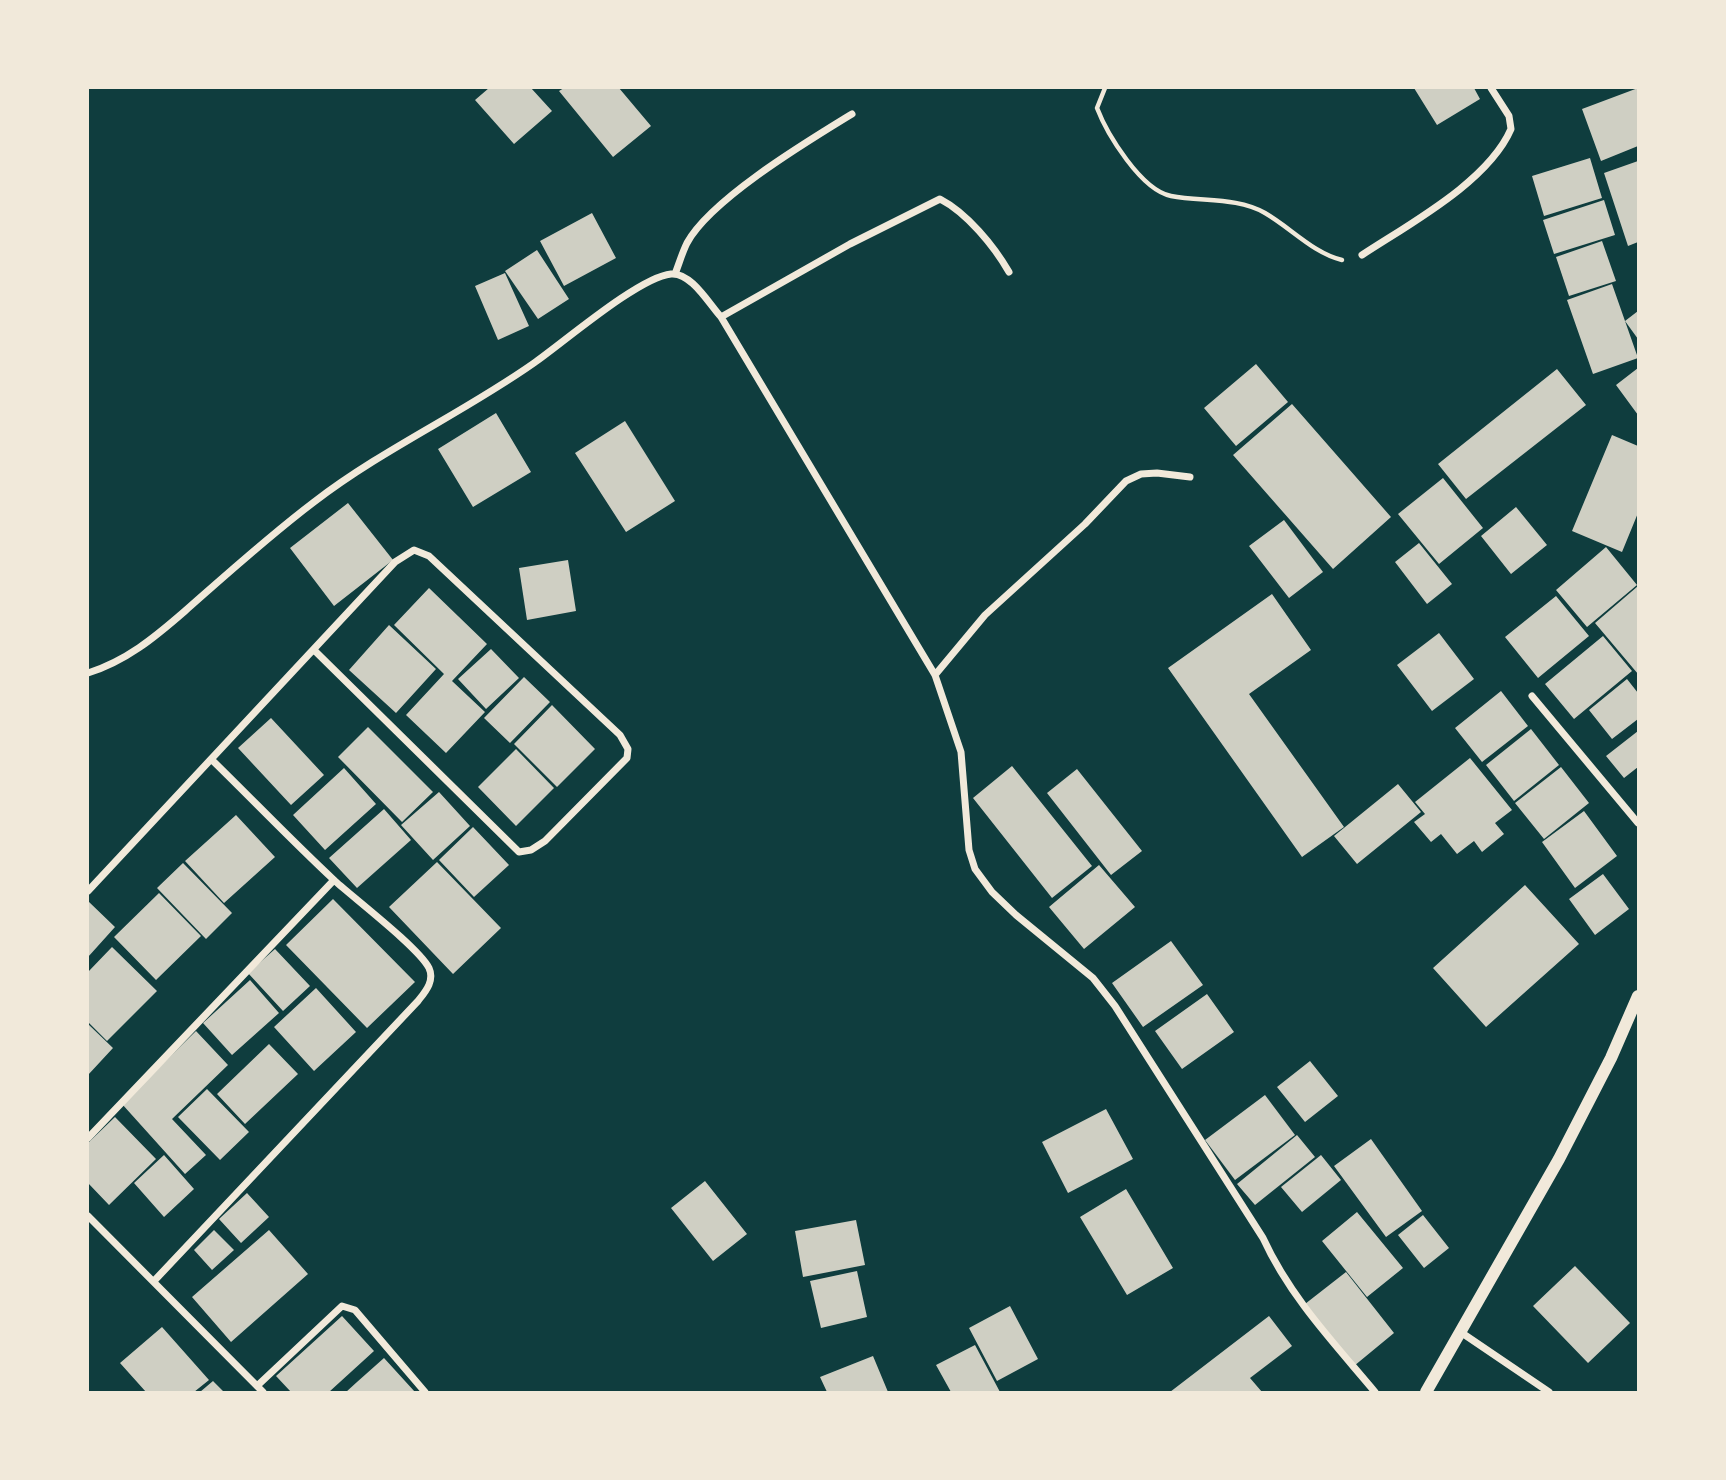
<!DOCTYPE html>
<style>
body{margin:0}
#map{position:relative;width:1726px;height:1480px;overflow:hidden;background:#0f3d3e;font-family:"Exo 2",sans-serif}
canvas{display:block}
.frame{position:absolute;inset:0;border:89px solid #f1e9da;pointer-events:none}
</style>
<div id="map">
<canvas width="1726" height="1480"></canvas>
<div class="frame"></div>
</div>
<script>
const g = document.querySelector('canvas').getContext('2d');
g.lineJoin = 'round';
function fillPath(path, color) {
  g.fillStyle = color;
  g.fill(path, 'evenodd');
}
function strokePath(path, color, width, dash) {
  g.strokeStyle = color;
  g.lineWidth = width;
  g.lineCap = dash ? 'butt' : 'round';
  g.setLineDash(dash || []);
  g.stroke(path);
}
const building = new Path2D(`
 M489 88H531L552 111 514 144 475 100Z
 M564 88H619L651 126 613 157 559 91Z
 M1414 88H1474L1480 99 1437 125Z
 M1638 88V146L1601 161 1582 109Z
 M1590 158 1602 198 1544 216 1532 176Z
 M1638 161V242L1628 246 1604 173Z
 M1604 200 1615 235 1554 254 1543 220Z
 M592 213 616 258 564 286 540 241Z
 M1602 241 1616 281 1569 296 1556 257Z
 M537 250 569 299 538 319 505 271Z
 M505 273 529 326 498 340 475 286Z
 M1612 284 1638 358 1593 374 1567 300Z
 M1638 311V339L1625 321Z
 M1256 364 1288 402 1236 446 1204 408Z
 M1638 368V415L1616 385Z
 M1557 369 1586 405 1466 499 1438 464Z
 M1292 404 1391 517 1333 569 1233 455Z
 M496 413 531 472 473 507 438 449Z
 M625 421 675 501 626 532 575 453Z
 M1612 435 1638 446V513L1622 552 1572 531Z
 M1443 478 1483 528 1439 564 1398 514Z
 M348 503 393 560 334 606 290 548Z
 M1516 507 1547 545 1511 574 1481 536Z
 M1284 520 1323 572 1289 598 1249 546Z
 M1419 543 1452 584 1427 604 1395 562Z
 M1606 547 1637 585 1587 627 1556 590Z
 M568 560 576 611 527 620 519 568Z
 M1638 586V674L1595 623Z
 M429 588 487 644 452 681 485 712 446 753 406 715 444 674 394 625Z
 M1272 594 1311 650 1249 694 1344 827 1302 857 1168 668Z
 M1556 596 1589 636 1538 678 1505 637Z
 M389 625 436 669 396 713 349 670Z
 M1439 633 1474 679 1432 711 1397 665Z
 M1603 636 1632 671 1574 719 1545 684Z
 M491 649 519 678 486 709 458 679Z
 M524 677 550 702 510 743 484 718Z
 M1627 679 1638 693V719L1612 739 1589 710Z
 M1501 691 1528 726 1482 762 1455 728Z
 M552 705 595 749 557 787 514 744Z
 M271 718 324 775 291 805 238 748Z
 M368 727 433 792 402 822 338 757Z
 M1531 729 1559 765 1514 801 1486 765Z
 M1638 731V767L1624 778 1606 756Z
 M516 749 554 788 516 826 478 787Z
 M1470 758 1512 810 1495 823 1504 834 1482 852 1474 841 1457 854 1441 834 1431 842 1414 822 1425 814 1415 802Z
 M1012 766 1092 866 1052 898 973 798Z
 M1561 767 1589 803 1544 839 1515 803Z
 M344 768 376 804 325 850 293 815Z
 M1077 769 1142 851 1111 875 1047 793Z
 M1398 784 1421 812 1357 864 1334 836Z
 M439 792 470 826 433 860 401 825Z
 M384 809 411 840 357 888 329 858Z
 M1584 811 1617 856 1575 888 1542 842Z
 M236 815 275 857 224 903 185 861Z
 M473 827 509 865 474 897 439 860Z
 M437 862 501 928 453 974 389 907Z
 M183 863 232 913 206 939 157 888Z
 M1099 865 1135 907 1084 949 1049 907Z
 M1603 874 1629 909 1595 935 1569 899Z
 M1525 885 1579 944 1486 1027 1433 968Z
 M159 893 201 936 156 980 114 937Z
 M333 899 415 982 367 1028 286 945Z
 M88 901 115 927 88 957Z
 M1171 941 1203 985 1143 1027 1112 983Z
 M112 947 157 991 107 1041 88 1022V972Z
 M275 949 310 986 283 1011 248 973Z
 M250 980 279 1013 232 1055 203 1023Z
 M316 988 356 1032 314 1071 274 1027Z
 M1207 994 1234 1032 1182 1069 1155 1031Z
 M88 1024 113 1048 88 1075Z
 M196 1031 228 1065 172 1119 206 1155 185 1174 122 1104Z
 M269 1044 298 1074 245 1124 217 1094Z
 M1310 1061 1338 1096 1305 1122 1277 1087Z
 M207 1089 249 1132 220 1160 178 1117Z
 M1265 1095 1295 1135 1235 1180 1205 1140Z
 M1106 1109 1133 1159 1068 1193 1042 1142Z
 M115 1117 156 1159 109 1205 88 1183V1143Z
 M1297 1135 1315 1157 1255 1205 1237 1184Z
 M1371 1139 1422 1211 1386 1237 1334 1166Z
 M164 1155 194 1189 164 1217 134 1183Z
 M1321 1155 1341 1180 1302 1212 1281 1187Z
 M705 1181 747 1234 713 1261 671 1208Z
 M1126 1189 1173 1268 1127 1295 1080 1217Z
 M247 1193 269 1217 241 1243 219 1219Z
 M1357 1212 1403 1268 1367 1297 1322 1241Z
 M1423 1215 1449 1248 1424 1268 1398 1235Z
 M856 1220 865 1265 803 1277 795 1231Z
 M214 1230 234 1250 212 1270 194 1250Z
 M269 1230 308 1274 231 1342 192 1297Z
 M1575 1266 1630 1323 1588 1363 1533 1306Z
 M857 1271 867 1317 821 1328 810 1281Z
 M1346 1272 1394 1333 1354 1366 1305 1304Z
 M1010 1306 1038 1359 997 1381 969 1328Z
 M342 1316 374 1351 329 1392H291L276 1376Z
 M1269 1316 1292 1346 1250 1378 1262 1392H1170Z
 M162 1327 209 1380 194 1392H146L120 1363Z
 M975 1345 1000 1392H951L936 1365Z
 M873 1356 888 1392H827L820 1377Z
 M384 1358 415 1392H346L357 1382Z
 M213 1381 224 1392H200Z`);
const path = new Path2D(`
 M1105 88 1097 108C1107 134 1141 190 1171 196 1202 202 1237 197 1265 213 1291 228 1313 253 1342 260`);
const minor = new Path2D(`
 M1362 255C1409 224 1488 182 1511 129L1509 116 1491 88
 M675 274C679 264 682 253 687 243 711 199 808 141 852 114
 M721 317 850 244 940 199C967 213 994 246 1009 272
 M88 673C126 661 154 638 185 611 227 574 269 536 314 502 383 449 463 413 534 363 563 343 639 277 671 274 691 272 709 304 721 317L935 675 961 752 969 850 975 869 992 892 1016 915 1093 978 1115 1006 1263 1238C1290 1297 1334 1343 1375 1392
 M935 675 985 615 1085 524 1126 481 1141 474 1157 473 1190 477
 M1532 696 1638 823
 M88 891 395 562 414 550 429 556 620 735 628 749 627 758 545 841 531 850 519 852 315 651
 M88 1138 334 880
 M88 1216 263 1392
 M154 1281 418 1001C425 992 435 981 429 968 419 948 355 899 335 881 293 842 253 800 212 760
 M1462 1333 1549 1392
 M257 1386 342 1306 355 1310 425 1392`);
const tertiary = new Path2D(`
 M1426 1392 1559 1159 1611 1058 1638 996`);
fillPath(building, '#cfcfc3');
strokePath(path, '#f1e9da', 4.5);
strokePath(minor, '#f1e9da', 7);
strokePath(tertiary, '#f1e9da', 12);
</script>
